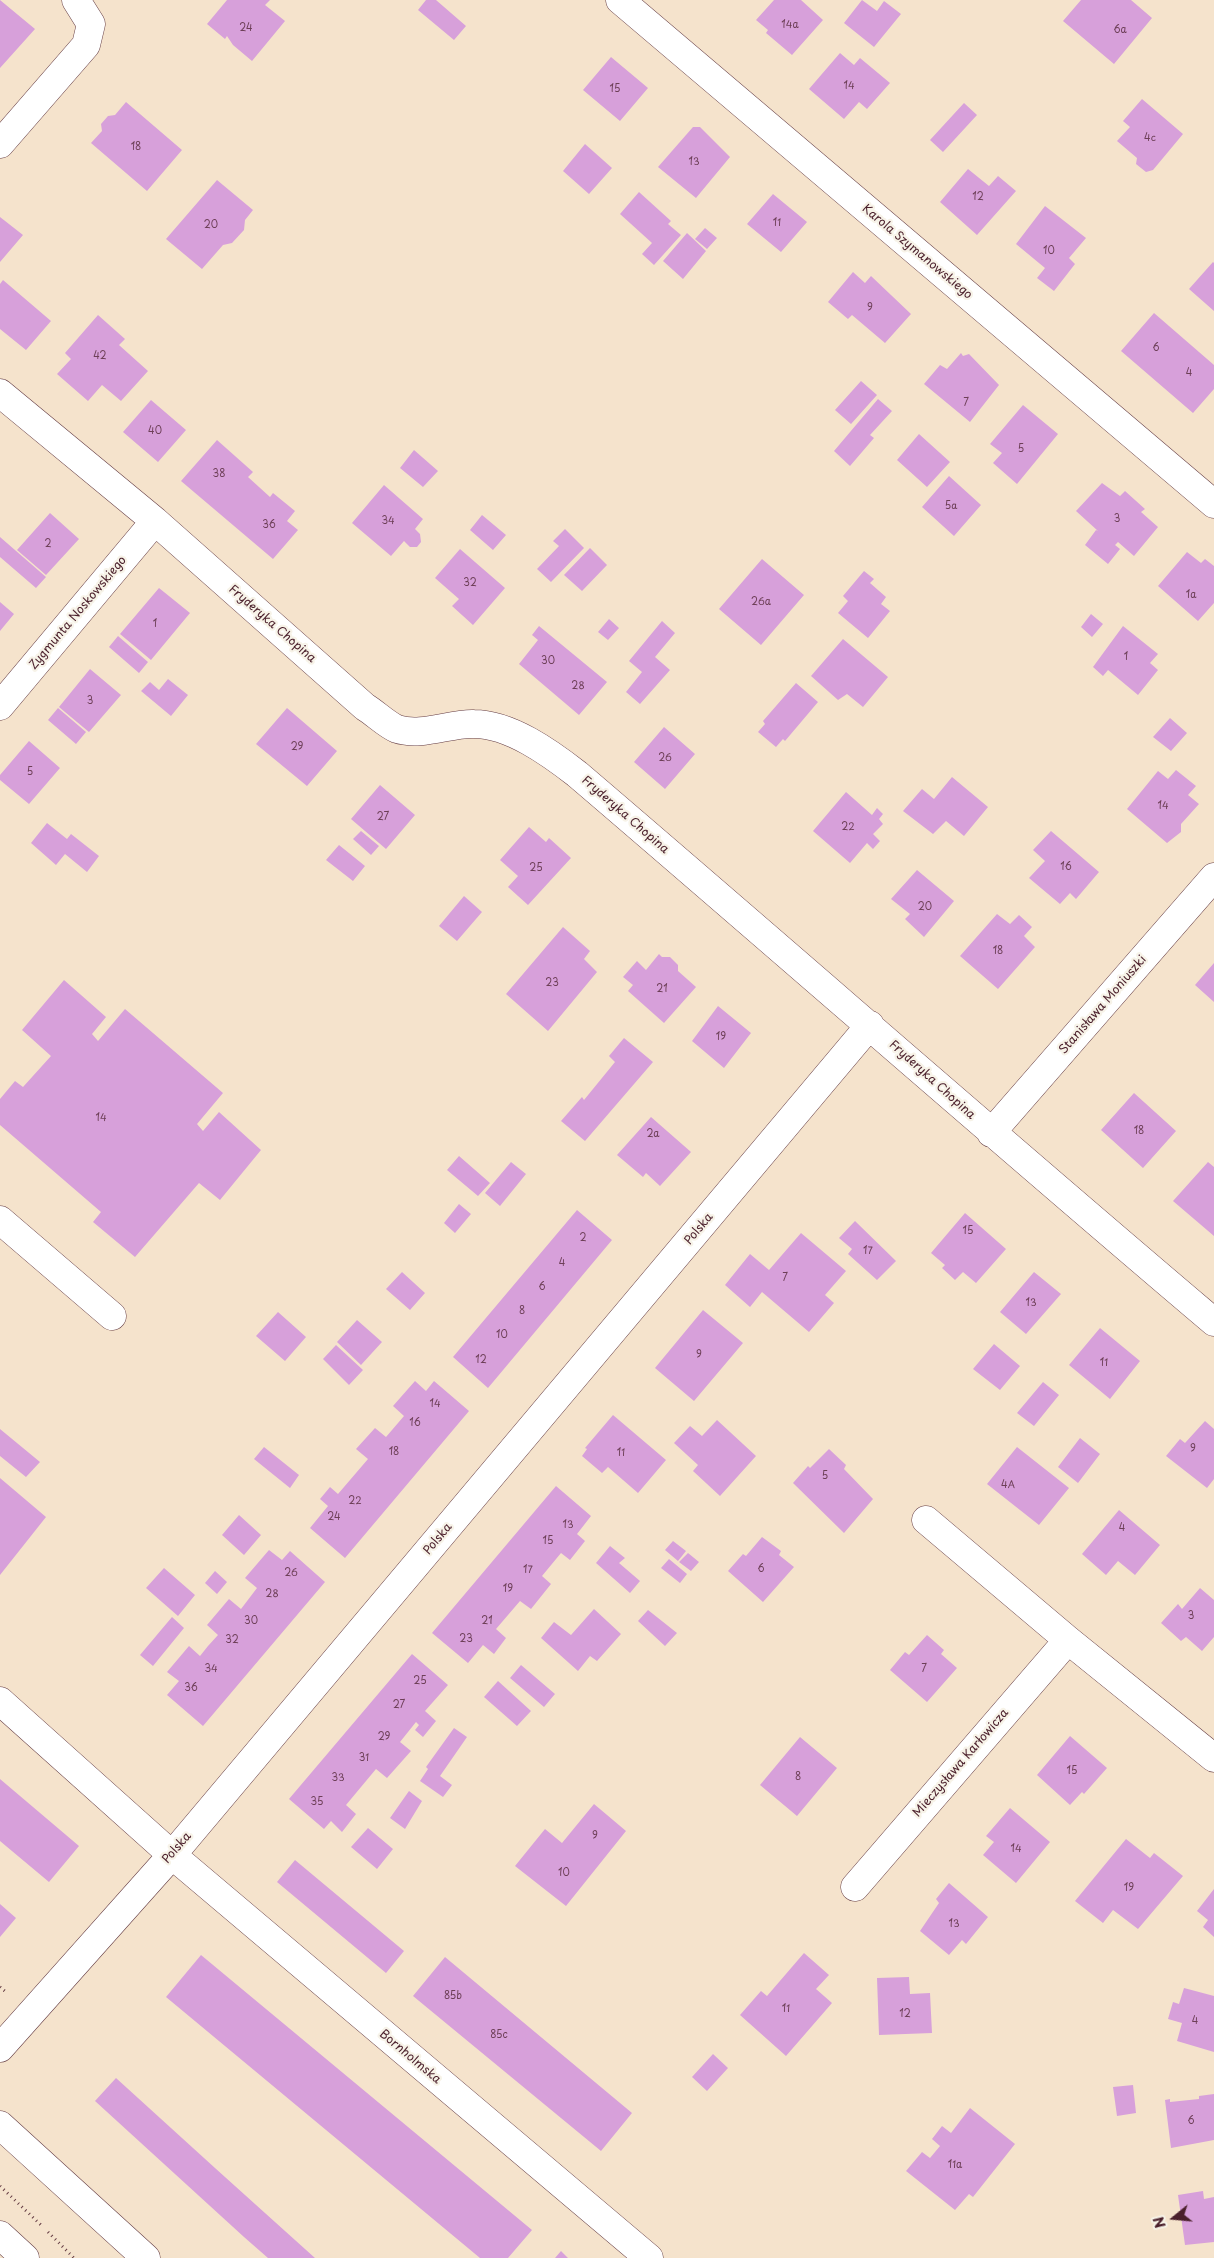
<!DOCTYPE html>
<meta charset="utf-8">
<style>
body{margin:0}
#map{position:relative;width:1214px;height:2258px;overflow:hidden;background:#f5e3cc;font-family:"Playpen Sans",sans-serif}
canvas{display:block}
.north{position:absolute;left:1149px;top:2193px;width:50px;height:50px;-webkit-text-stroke:4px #f7f3e8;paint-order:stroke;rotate:253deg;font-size:14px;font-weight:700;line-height:20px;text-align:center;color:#4a1f2b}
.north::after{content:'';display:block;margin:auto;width:18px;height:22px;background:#4a1f2b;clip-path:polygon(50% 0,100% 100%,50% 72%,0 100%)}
</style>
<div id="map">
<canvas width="1214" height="2258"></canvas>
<div class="north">N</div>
</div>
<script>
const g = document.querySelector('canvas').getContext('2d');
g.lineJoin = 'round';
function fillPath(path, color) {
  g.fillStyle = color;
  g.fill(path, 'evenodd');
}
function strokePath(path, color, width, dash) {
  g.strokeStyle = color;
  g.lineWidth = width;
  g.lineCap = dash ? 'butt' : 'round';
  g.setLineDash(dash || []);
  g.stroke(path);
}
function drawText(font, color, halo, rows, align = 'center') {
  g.font = font + ' "Playpen Sans",sans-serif';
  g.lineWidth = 4.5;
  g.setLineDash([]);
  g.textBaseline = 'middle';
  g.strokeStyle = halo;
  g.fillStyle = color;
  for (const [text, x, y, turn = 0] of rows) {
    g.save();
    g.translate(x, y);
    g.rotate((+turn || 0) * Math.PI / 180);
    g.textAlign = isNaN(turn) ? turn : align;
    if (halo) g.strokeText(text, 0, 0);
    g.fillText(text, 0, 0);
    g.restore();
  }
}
const building = new Path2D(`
 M0 0 35 29 0 68Z
 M227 0H270L265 5 285 21 252 61 233 45 227 36 225 39 207 24Z
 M426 0H436L466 26 454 40 418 10Z
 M774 0H801L823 20 792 55 766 33 768 30 756 20Z
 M862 0 877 11 884 1 901 14 874 47 844 23Z
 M1081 0H1131L1152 18 1114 64 1063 21Z
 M840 53 854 65 860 58 890 83 867 109 859 102 844 119 809 89Z
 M611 57 648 88 620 121 583 90Z
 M1142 99 1183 134 1153 170 1146 172 1136 164 1137 158 1117 141 1130 127 1123 121Z
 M126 102 182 150 147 191 91 143 102 131 101 124 108 116 115 115Z
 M964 103 977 115 943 152 930 140Z
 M693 127H700L730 157 696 198 658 167Z
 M585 144 612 168 589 194 563 171Z
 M968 169 989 186 998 176 1016 191 977 235 940 202Z
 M217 180 253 210 245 220 244 230 232 243 223 245 202 269 166 239Z
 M639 192 671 221 668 224 681 235 654 265 642 254 652 243 620 214Z
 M773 194 807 222 781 252 747 224Z
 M1045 206 1086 238 1069 258 1075 264 1054 291 1037 278 1045 268 1016 244Z
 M0 217 23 235 0 262Z
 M705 228 717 238 707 249 695 239Z
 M687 233 706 251 683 279 663 261Z
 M1213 262 1214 263V311L1189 289Z
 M853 272 865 283 871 276 911 314 885 343 852 315 848 319 828 302Z
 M3 280 51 321 26 350 0 329V284Z
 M1154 313 1214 365V389L1193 413 1121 351Z
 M98 315 125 339 119 345 148 371 121 401 102 385 88 401 57 374 71 359 65 353Z
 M961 353 963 356 969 354 999 385 970 422 924 384 940 365 947 369Z
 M861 381 877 395 851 424 835 410Z
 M878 399 892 411 870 435 874 438 850 466 834 451Z
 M151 400 186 430 158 462 123 432Z
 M1023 405 1058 434 1017 484 993 463 1002 453 990 444Z
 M919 434 950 462 927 487 897 460Z
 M217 440 253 472 248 477 270 497 273 493 295 511 287 521 298 530 273 559 181 481Z
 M414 450 438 471 423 487 400 468Z
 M949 476 981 505 954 536 922 507Z
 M1102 483 1120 496 1125 491 1145 509 1141 512 1158 527 1134 556 1118 542 1115 545 1120 549 1108 564 1085 545 1096 530 1098 531 1076 511Z
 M384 485 423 519 415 529 420 534 421 542 417 547H410L404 541 391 556 352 523Z
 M50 513 79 539 46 575 17 550Z
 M482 515 506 535 493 550 470 530Z
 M565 529 584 548 551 582 537 569 559 546 553 541Z
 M0 537 46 577 36 588 0 557Z
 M590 548 607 565 582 591 564 575Z
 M460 549 505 588 473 625 452 606 459 599 435 578Z
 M1187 552 1201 563 1205 559 1214 566V603L1198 621 1158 586Z
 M762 559 804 595 761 645 719 609Z
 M864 571 874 579 870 583 886 597 881 604 890 611 868 638 838 613 848 601 843 596Z
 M159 588 190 613 151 660 120 634Z
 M0 602 14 614 0 631Z
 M1091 614 1103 624 1092 637 1081 627Z
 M609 619 619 628 608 640 598 632Z
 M662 621 675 633 655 657 670 670 640 704 626 692 642 672 629 661Z
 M539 626 607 682 579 715 519 664 538 640 532 635Z
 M1123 626 1158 654 1150 663 1158 670 1138 695 1108 670 1103 676 1093 667Z
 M118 636 148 662 139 673 109 647Z
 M843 639 888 677 863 707 847 694 838 700 811 676Z
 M90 669 121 695 89 732 59 707Z
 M168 679 188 695 171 716 141 691 150 682 159 690Z
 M796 683 818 702 785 741 783 739 776 747 758 732 765 724 763 721Z
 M58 708 86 732 76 744 48 720Z
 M287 708 337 751 307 786 256 744Z
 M1170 718 1187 733 1171 751 1153 737Z
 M664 727 695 754 665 789 634 762Z
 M29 741 60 768 29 804 0 780V775Z
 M1176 770 1196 786 1188 795 1199 804 1181 824V832L1167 843 1127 809 1158 771 1168 779Z
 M952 777 988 807 964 836 946 821 933 834 903 811 922 789 934 799Z
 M380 785 415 815 386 849 351 819Z
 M846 792 872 815 877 808 883 814 879 819 883 824 873 834 880 841 873 849 867 843 850 863 813 831Z
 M47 823 67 839 71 834 99 856 87 872 65 854 56 865 31 843Z
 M529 827 546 842 549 838 571 858 528 905 508 887 518 876 500 860Z
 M361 831 379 846 371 855 353 839Z
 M1051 831 1099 872 1076 899 1070 893 1060 904 1029 878 1045 861 1033 850Z
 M339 845 365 866 353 881 326 860Z
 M917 870 954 901 924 937 905 919 910 914 891 899Z
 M464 896 482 912 457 941 439 926Z
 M997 914 1010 924 1019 915 1032 927 1024 936 1035 947 998 989 960 956Z
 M563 927 590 951 584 959 597 972 548 1031 506 994Z
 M659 954 662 957H670L678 965V971L696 987 664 1023 628 991 633 985 623 977 637 961 646 970Z
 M1214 963V1002L1195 985Z
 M64 980 106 1017 92 1034 98 1041 125 1009 223 1093 197 1124 203 1131 219 1112 261 1150 220 1200 199 1183 135 1257 93 1222 101 1212 0 1125V1099L15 1081 23 1087 51 1056 22 1030Z
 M718 1006 751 1033 724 1068 692 1041Z
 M624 1038 653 1062 585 1141 561 1121 582 1097 584 1100 615 1062 609 1056Z
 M1134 1093 1176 1131 1143 1168 1101 1130Z
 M651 1117 691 1152 660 1186 646 1173 643 1177 617 1155Z
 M459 1156 490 1183 478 1196 447 1170Z
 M511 1162 526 1174 500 1206 485 1193Z
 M1208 1162 1214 1167V1236L1173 1201Z
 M459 1204 471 1214 455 1233 444 1223Z
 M577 1210 612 1240 488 1388 453 1357Z
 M965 1213 1006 1249 976 1283 963 1272 955 1280 942 1268 945 1265 931 1253Z
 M855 1221 896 1261 877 1280 848 1254 852 1249 839 1238Z
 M801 1233 846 1271 825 1295 834 1303 809 1332 762 1292 750 1307 725 1285 750 1254 769 1270Z
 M402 1272 425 1293 410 1310 386 1289Z
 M1034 1272 1061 1294 1026 1334 1000 1312Z
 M703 1310 743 1343 694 1401 655 1368Z
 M278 1312 306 1337 285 1361 256 1336Z
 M357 1320 382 1342 361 1365 337 1342Z
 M1100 1328 1140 1361 1110 1399 1069 1365Z
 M994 1344 1020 1366 1000 1390 973 1369Z
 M336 1345 363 1370 349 1385 323 1359Z
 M415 1381 426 1391 434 1381 469 1411 345 1558 310 1528 328 1506 320 1499 330 1487 338 1494 368 1459 356 1449 375 1428 386 1437 404 1416 393 1406Z
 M1043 1382 1059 1395 1034 1426 1017 1413Z
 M613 1415 666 1460 638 1493 608 1467 602 1473 582 1456 587 1449 585 1448Z
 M717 1420 756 1456 720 1496 693 1471 698 1465 674 1443 690 1426 702 1436Z
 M1205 1421 1214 1429V1479L1207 1488 1166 1456 1180 1439 1185 1443Z
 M0 1429 40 1462 26 1477 0 1456Z
 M1080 1438 1100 1454 1078 1483 1058 1467Z
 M264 1447 299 1475 290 1488 254 1459Z
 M1017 1447 1069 1488 1039 1525 987 1484Z
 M829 1449 846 1465 844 1469 873 1499 844 1533 793 1483 808 1466 810 1468Z
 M0 1478 46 1517 0 1575Z
 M556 1486 591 1516 577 1534 585 1541 570 1560 561 1553 542 1576 551 1584 531 1609 520 1601 496 1629 506 1638 494 1654 483 1645 468 1663 432 1633Z
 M1119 1510 1160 1545 1135 1575 1118 1561 1106 1575 1082 1554Z
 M239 1515 261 1535 244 1555 222 1535Z
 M762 1537 781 1551 779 1555 794 1567 763 1602 728 1571 743 1554 746 1556Z
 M673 1541 686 1551 678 1561 665 1550Z
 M610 1546 625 1558 619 1563 640 1581 630 1593 596 1563Z
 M269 1550 282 1560 290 1551 325 1582 203 1726 167 1695 179 1681 167 1672 189 1646 200 1656 208 1646 218 1635 207 1625 229 1599 241 1609 257 1588 245 1578Z
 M688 1553 699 1562 691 1571 679 1562Z
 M669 1559 687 1574 680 1583 661 1568Z
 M164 1568 195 1595 178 1616 146 1588Z
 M215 1571 227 1582 217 1594 205 1583Z
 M1200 1588 1214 1600V1637L1202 1651 1186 1637 1181 1641 1161 1623 1178 1604 1182 1609Z
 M594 1609 621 1634 597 1661 590 1656 578 1671 541 1638 554 1622 571 1635Z
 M648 1610 677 1633 665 1646 638 1621Z
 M172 1617 184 1628 153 1666 140 1655Z
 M927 1635 944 1650 941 1654 957 1668 927 1702 890 1670 905 1652 909 1655Z
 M412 1654 448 1685 425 1711 436 1721 423 1737 415 1730 419 1725 416 1722 400 1742 411 1751 387 1778 376 1769 346 1805 356 1814 342 1832 331 1821 324 1829 289 1799Z
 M521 1665 555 1694 544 1707 510 1678Z
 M498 1681 531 1711 517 1726 484 1697Z
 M454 1728 467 1737 440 1776 452 1785 443 1797 420 1781 428 1769 426 1767Z
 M1070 1736 1107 1768 1084 1794 1082 1792 1070 1805 1037 1775Z
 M800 1737 837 1768 797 1816 760 1785Z
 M0 1779 79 1846 49 1882 0 1841Z
 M409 1791 422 1801 405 1829 390 1818Z
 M594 1804 626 1831 566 1906 515 1866 545 1829 562 1843Z
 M1010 1808 1050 1842 1016 1883 983 1855 994 1842 986 1836Z
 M368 1828 393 1849 377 1869 351 1847Z
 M1126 1839 1150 1858 1154 1853 1183 1876 1138 1929 1113 1910 1103 1923 1075 1901Z
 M295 1860 404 1951 386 1973 277 1882Z
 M949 1883 988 1917 966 1944 962 1940 949 1955 920 1931 939 1903 936 1899Z
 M1214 1889V1937L1203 1927 1208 1920 1197 1911Z
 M0 1904 16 1918 0 1937Z
 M804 1953 829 1975 816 1989 832 2003 786 2056 740 2015 761 1991 767 1996Z
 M201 1955 532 2230 508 2258H480L166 1997Z
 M445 1957 632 2113 601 2151 413 1996Z
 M909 1977 910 1994 930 1993 932 2033 879 2035 877 1978Z
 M1184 1988 1214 1996V2052L1177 2041 1182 2023 1168 2019 1173 2002 1179 2004Z
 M713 2054 728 2068 707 2091 692 2077Z
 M116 2078 215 2168 315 2258H268L244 2237 95 2101Z
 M1133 2085 1136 2113 1117 2116 1113 2087Z
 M1214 2094V2140L1171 2148 1165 2100 1170 2099V2102L1199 2099V2096Z
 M970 2108 1015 2144 973 2197 969 2194 955 2210 906 2171 922 2152 930 2158 940 2146 932 2139 942 2126 951 2133Z
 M1203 2191 1204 2199 1214 2197V2242L1185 2245 1178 2195Z
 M561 2251 568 2258H555Z`);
const path = new Path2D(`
 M0 1987 7 1993
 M0 2186 42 2226
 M48 2232 74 2258`);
const minor = new Path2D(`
 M620 0 1214 504
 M0 144 86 45 91 24 76 0
 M0 393 155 521 365 707C375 713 387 725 397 729 422 737 450 723 474 724 510 724 550 753 577 774 790 956 1000 1141 1214 1322
 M0 706 155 521
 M991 1133 1214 877
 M0 1220 112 1316
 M926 1520 1068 1640 1214 1758
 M0 1701 172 1855 649 2258
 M855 1887 1068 1640
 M0 2048 172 1855 870 1025
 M0 2125 146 2258
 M0 2235 25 2258`);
const numberNames = [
 ["14a",790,25],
 ["24",246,28],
 ["6a",1120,30],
 ["14",849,86],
 ["15",615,89],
 ["4c",1150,138],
 ["18",136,147],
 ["13",694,162],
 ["12",978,197],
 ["11",777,223],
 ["20",211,225],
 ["10",1049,251],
 ["9",870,308],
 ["6",1156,348],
 ["42",100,356],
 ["4",1189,373],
 ["7",966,403],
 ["40",155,431],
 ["5",1021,449],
 ["38",219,474],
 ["5a",951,506],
 ["3",1117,519],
 ["34",388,521],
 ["36",269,525],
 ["2",48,544],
 ["32",470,583],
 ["1a",1191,595],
 ["26a",761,602],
 ["1",155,624],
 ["1",1126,657],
 ["30",548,661],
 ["28",578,686],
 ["3",90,701],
 ["29",297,747],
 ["26",665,758],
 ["5",30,772],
 ["14",1163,806],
 ["27",383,817],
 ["22",848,827],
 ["16",1066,867],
 ["25",536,868],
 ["20",925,907],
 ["18",998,951],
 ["23",552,983],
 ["21",662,989],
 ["19",721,1037],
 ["14",101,1118],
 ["18",1139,1131],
 ["2a",653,1134],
 ["15",968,1231],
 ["2",583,1238],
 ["17",868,1251],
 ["4",562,1263],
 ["7",785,1278],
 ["6",542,1287],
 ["13",1031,1303],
 ["8",522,1311],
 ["10",502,1335],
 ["9",699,1355],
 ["12",481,1360],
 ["11",1104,1363],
 ["14",435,1404],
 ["16",415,1423],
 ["9",1193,1449],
 ["18",394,1452],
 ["11",621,1453],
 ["5",825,1476],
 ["4A",1008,1485],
 ["22",355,1501],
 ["24",334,1517],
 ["13",568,1525],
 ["4",1122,1528],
 ["15",548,1541],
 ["6",761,1569],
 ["17",528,1570],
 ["26",291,1573],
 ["19",508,1589],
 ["28",272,1594],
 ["3",1191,1616],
 ["30",251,1621],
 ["21",487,1621],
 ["23",466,1639],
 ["32",232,1640],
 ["34",211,1669],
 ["7",924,1669],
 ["25",420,1681],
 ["36",191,1688],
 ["27",399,1705],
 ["29",384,1737],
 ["31",364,1758],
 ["15",1072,1771],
 ["8",798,1777],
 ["33",338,1778],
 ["35",317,1802],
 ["9",595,1836],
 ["14",1016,1849],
 ["10",564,1873],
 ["19",1129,1888],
 ["13",954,1924],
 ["85b",453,1996],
 ["11",786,2009],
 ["12",905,2014],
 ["4",1195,2021],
 ["85c",499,2035],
 ["6",1191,2121],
 ["11a",955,2165]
];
const streetNames = [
 ["Karola Szymanowskiego",917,252,40],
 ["Zygmunta Noskowskiego",78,613,-50],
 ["Fryderyka Chopina",272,624,41],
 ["Fryderyka Chopina",625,815,41],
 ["Stanisława Moniuszki",1103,1005,-49],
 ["Fryderyka Chopina",932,1080,42],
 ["Polska",699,1229,-50],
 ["Polska",438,1539,-50],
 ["Mieczysława Karłowicza",961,1763,-49],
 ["Polska",177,1848,-49],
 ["Bornholmska",410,2057,40]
];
fillPath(building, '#d7a0da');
strokePath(minor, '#643c43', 29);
strokePath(path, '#643c43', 3, [1, 4]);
strokePath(minor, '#fff', 28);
drawText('10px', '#6d3f57', null, numberNames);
drawText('12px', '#4a1f2b', '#f7f3e8', streetNames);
</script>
